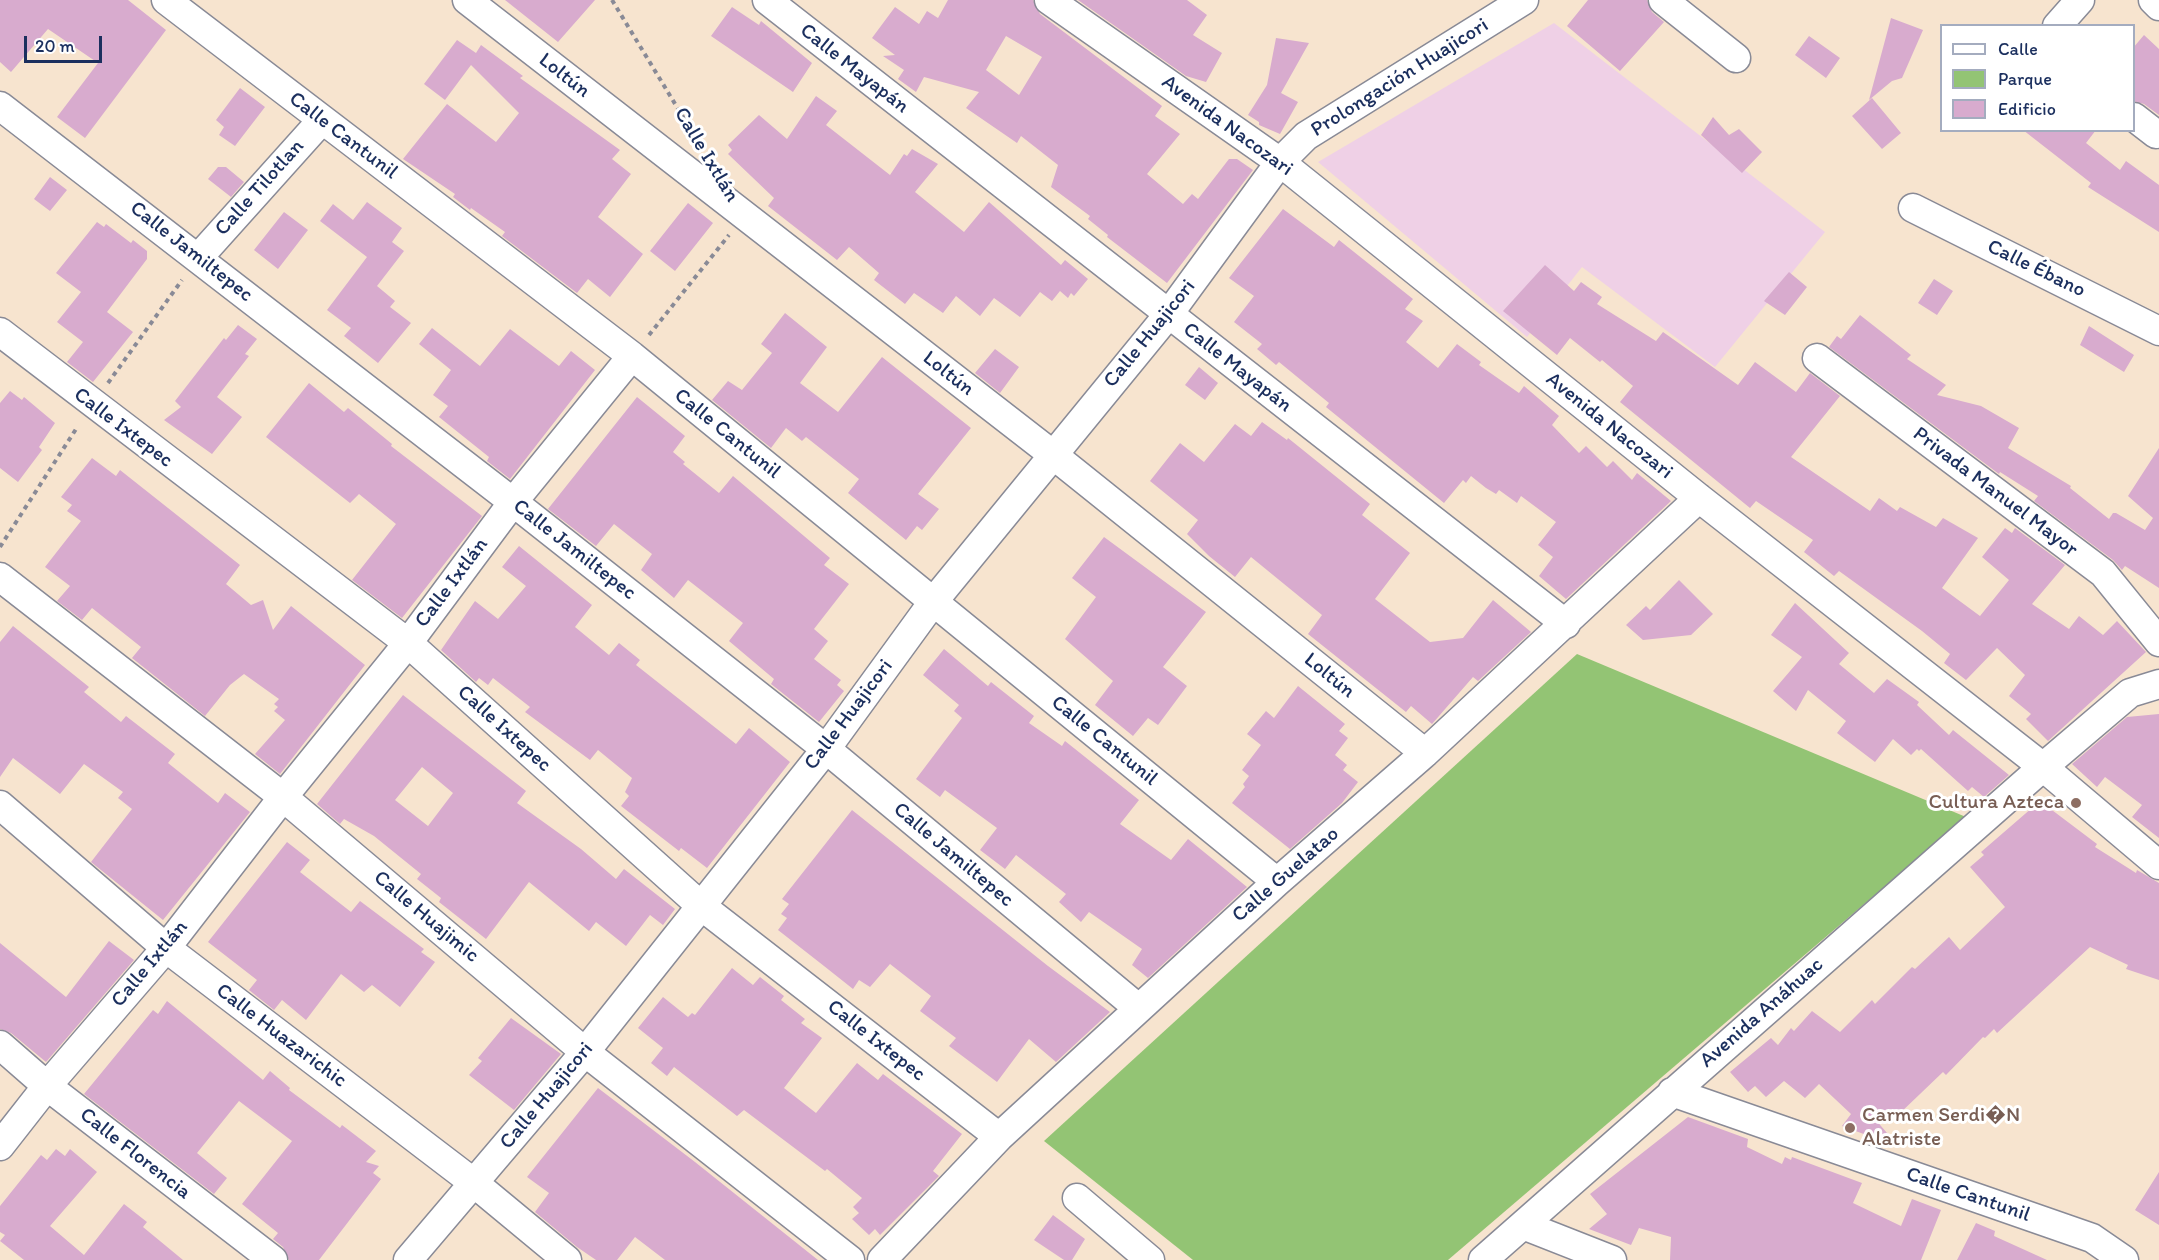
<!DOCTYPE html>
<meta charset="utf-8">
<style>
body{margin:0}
#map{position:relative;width:2159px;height:1260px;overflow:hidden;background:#f7e4cf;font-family:Itim,sans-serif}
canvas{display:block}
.legend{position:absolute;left:1940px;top:24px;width:195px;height:108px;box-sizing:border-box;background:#fff;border:2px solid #a4acbf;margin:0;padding:8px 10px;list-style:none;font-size:18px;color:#1b2f5e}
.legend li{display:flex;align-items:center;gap:12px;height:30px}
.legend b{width:30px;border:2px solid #a4acbf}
.scale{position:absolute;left:24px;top:36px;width:78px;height:27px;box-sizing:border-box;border:3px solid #1b2f5e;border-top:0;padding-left:8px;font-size:18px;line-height:21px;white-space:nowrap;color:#1b2f5e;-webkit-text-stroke:4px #fff;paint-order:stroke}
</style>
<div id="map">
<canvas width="2159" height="1260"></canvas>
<ul class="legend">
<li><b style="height:8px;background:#fff"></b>Calle</li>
<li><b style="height:16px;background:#93c474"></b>Parque</li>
<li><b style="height:16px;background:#d8abce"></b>Edificio</li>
</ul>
<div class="scale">20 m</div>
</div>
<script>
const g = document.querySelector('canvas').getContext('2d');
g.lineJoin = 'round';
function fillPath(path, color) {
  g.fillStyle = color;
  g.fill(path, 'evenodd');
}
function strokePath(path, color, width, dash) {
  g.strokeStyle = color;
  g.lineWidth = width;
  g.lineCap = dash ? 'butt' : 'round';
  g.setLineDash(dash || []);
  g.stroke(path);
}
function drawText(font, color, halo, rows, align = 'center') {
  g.font = font + ' Itim,sans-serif';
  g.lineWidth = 6;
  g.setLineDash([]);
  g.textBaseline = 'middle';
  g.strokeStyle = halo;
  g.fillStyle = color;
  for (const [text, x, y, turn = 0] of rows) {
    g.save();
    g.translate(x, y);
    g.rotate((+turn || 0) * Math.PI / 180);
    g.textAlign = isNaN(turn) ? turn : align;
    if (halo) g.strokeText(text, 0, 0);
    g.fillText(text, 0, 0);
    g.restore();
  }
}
const built = new Path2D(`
 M1554 23 1825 232 1715 367 1582 267 1527 337 1318 162Z`);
const green = new Path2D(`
 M1577 654 1966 817 1448 1260H1193L1044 1141Z`);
const building = new Path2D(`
 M0 0H128L166 30 85 138 57 117 98 63 48 29 11 72 0 62Z
 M505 0H595L558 42Z
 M948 0H1033L1040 14 1162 106 1155 116 1180 134 1147 174 1183 204 1192 194 1198 199 1229 159H1237L1253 170 1167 283 1107 237 1108 235 1088 219 1090 216 1051 187 1058 165 1021 136 1017 143 966 108 979 92 924 77 916 92 898 79 904 70 883 56 895 55 872 38 895 7 919 24 927 11 938 18ZM1006 36 1042 57 1019 95 986 70Z
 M1078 0H1187L1207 15 1193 35 1222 53 1206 82 1186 76Z
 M1588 0H1647L1652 12 1664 22 1620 71 1567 26Z
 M732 7 759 25 761 21 812 63 793 92 711 36Z
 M1891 18 1923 30 1902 78 1892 81 1869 100Z
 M2144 35 2159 49V115L2144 104 2133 101V48Z
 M1809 36 1840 58 1826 78 1795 55Z
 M1276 38 1309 43 1281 93 1298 102 1280 134 1259 125V122L1248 115 1267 85Z
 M457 40 476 53 481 45 523 76 520 78 620 150 612 159 631 174 598 217 643 254 610 297 588 279 577 293 502 236 505 232 471 208 470 210 453 197 455 194 403 159 447 104 496 142 519 113 471 65 445 100 424 84Z
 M240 88 265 107 235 146 219 135 224 127 216 120Z
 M816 96 837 111 826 125 890 175 904 154 907 156 912 149 938 164 915 192 964 232 989 202 1061 265 1065 260 1088 279 1074 296 1071 293 1068 298 1060 291 1052 301 1040 292 1020 317 994 298 980 316 956 296 943 313 914 293 905 304 874 280 879 273 849 247 837 260 768 206 774 198 728 154 732 150 728 145 759 115 787 139Z
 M1872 98 1901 133 1882 149 1852 116Z
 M1713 117 1729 135 1739 129 1762 152 1742 173 1701 135Z
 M2023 130H2096L2086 143 2120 170 2126 161 2159 185V232L2088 187 2091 183Z
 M218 167H226L244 182 231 197 208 179Z
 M50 177 67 190 50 211 34 199Z
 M367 202 402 228 392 242 404 251 377 286 395 301 390 307 411 323 378 363 344 336 351 328 327 310 367 257 320 221 333 204 353 220Z
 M688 203 713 223 675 271 650 251Z
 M1283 209 1334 247 1339 240 1413 299 1405 309 1423 321 1406 342 1438 368 1457 344 1481 362 1479 365 1519 393 1524 386 1559 416 1552 425 1579 453 1586 446 1607 467 1613 461 1632 480 1637 473 1671 501 1566 599 1539 576 1553 557 1538 545 1556 522 1521 496 1517 503 1499 490 1496 494 1486 488 1471 476 1466 483 1463 480 1444 503 1326 407 1329 403 1279 362 1276 365 1257 349 1262 344 1234 322 1254 296 1229 278Z
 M284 212 308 230 278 269 254 250Z
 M97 222 104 227 106 224 131 243 133 240 147 251V259L107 312 133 332 93 382 67 362 83 342 57 322 81 292 56 273Z
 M1545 265 1574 291 1581 282 1602 297 1597 304 1656 341 1663 332 1738 385 1755 362 1796 392 1810 373 1840 396 1791 457 1870 511 1879 498 1897 511 1900 507 1936 527 1943 518 1978 538 1942 588 1980 616 2009 580 1982 557 2005 528 2012 533 2015 528 2065 565 2032 604 2069 629 2079 616 2103 635 2117 621 2146 652 2048 741 2026 719 2031 714 2009 696 2025 675 1997 648 1966 680 1944 663 1950 654 1922 631 1839 571 1834 576 1804 552 1813 540 1756 501 1750 508 1620 402 1633 386 1602 360 1600 362 1570 338 1557 355 1503 311Z
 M1789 272 1807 287 1785 315 1764 301Z
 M1934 279 1953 291 1937 315 1918 303Z
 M785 313 827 347 800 383 838 412 882 357 971 428 918 494 939 509 922 530 917 526 906 540 848 493 859 479 806 437 802 441 786 428 771 448 712 400 728 381 742 390 772 353 761 344Z
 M1860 315 1911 355 1907 359 1946 385 1937 395 1981 406 2019 428 2008 448 2071 486 2070 488 2109 519 2113 513H2116L2145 530 2153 518 2128 496 2159 448V588L2125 566 2122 570 2113 560 2034 501 2038 496 2000 472 1999 474 1829 347 1837 336 1841 339Z
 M238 325 257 339 245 354 249 356 217 397 242 417 212 454 164 420 181 407 175 401 224 338 226 340Z
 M2089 326 2134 355 2124 372 2080 345Z
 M432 328 480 366 510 329 559 366 571 351 595 370 510 479 487 461 489 457 439 417 448 406 433 395 451 370 419 344Z
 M995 349 1019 367 1000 393 975 373Z
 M1199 367 1218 383 1205 400 1185 385Z
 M309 383 344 412 348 408 392 444 391 446 482 516 402 618 352 580 396 524 359 494 350 503 266 437Z
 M10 391 22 400 24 397 55 423 39 447 42 450 18 482 0 468V403Z
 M637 397 685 436 673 452 685 462 683 464 719 493 733 476 830 558 824 565 849 584 814 629 828 641 814 659 841 680 837 685 844 691 819 722 771 684 774 679 729 641 743 623 688 580 674 598 641 570 652 554 614 524 596 546 548 509Z
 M1262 422 1287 440 1288 438 1370 504 1362 515 1410 553 1375 599 1430 642 1463 638 1493 600 1531 632 1478 681 1473 677 1432 724 1411 706 1406 712 1308 634 1322 615 1251 557 1235 577 1209 556 1187 534 1198 520 1150 481 1180 443 1204 462 1235 424 1251 436Z
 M92 458 116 476 120 470 240 565 226 584 251 605 263 600 273 630 291 606 365 665 280 774 255 754 285 720 274 711 278 707 274 704 279 699 244 674 230 685 205 716 132 658 141 647 92 608 82 620 57 601 70 586 45 567 81 521 67 511 72 505 61 497Z
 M1104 537 1206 612 1163 667 1187 686 1158 725 1148 718 1133 736 1095 705 1113 681 1065 639 1096 597 1072 578Z
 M519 546 592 605 575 627 609 655 619 643 640 660 636 665 736 744 749 728 790 762 707 868 681 848 679 851 621 806 629 796 625 792 632 778 598 750 590 760 525 712 530 707 493 678 488 685 479 678 476 682 441 650 475 601 498 619 526 586 502 567Z
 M1679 580 1713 614 1691 635 1643 640 1626 625 1646 606 1650 610Z
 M1795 603 1849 653 1839 664 1874 693 1887 679 1919 702 1917 705 1949 735 1953 730 2009 775 1984 797 1972 787 1968 791 1921 749 1919 751 1917 749 1911 755 1893 739 1875 762 1837 733 1846 721 1808 690 1796 711 1773 691 1802 657 1771 635Z
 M13 626 89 687 84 692 121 722 126 716 175 754 168 763 218 803 225 793 250 812 163 920 91 862 132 809 118 798 123 792 84 764 60 794 13 758 0 777V642Z
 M944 649 988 686 991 682 1034 716 1029 723 1062 746 1065 741 1139 800 1120 824 1171 860 1188 839 1247 887 1148 978 1132 965 1142 949 1089 912 1081 922 1059 902 1066 894 1016 855 1005 869 980 850 997 828 945 790 940 797 916 779 962 718 954 711 959 705 923 675Z
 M1298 686 1345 724 1339 731 1348 738 1335 755 1347 765 1343 770 1358 782 1342 803 1290 849 1232 803 1245 787 1243 784 1249 776 1242 770 1261 745 1247 734 1266 711 1274 718Z
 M403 695 526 791 517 803 581 849 616 879 624 869 675 909 663 925 650 915 626 946 596 922 589 931 529 882 486 939 439 902 441 898 417 879 421 874 374 836 344 819 340 824 317 804ZM422 767 453 793 428 826 395 800Z
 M2159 714V838L2132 817 2142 805 2105 777 2097 787 2072 764 2127 717Z
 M2040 801 2097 844 2095 847 2136 873 2137 870 2159 883V980L2126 969 2128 965 2090 947 1997 1033 1994 1029 1985 1038 1983 1037 1946 1075 1943 1072 1897 1116 1875 1119 1899 1147 1842 1126 1851 1114 1819 1084 1805 1098 1784 1081 1766 1097 1755 1086 1748 1092 1730 1072 1771 1038 1778 1045 1791 1028 1794 1031 1812 1011 1840 1032 1872 1000 1875 1004 1912 967 1915 969 1949 937 1960 950 2005 907 1970 867 1984 855 1981 852Z
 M852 810 1048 966 1110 1012 1056 1062 1029 1039 997 1082 949 1046 956 1038 920 1011 931 996 890 964 870 987 859 980 853 989 824 966 778 930 787 918 781 914 789 904 782 899Z
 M287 842 310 860 300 872 351 912 360 901 424 949 421 952 435 962 400 1007 372 985 364 992 341 974 306 1020 282 1000 274 1010 249 990 257 980 208 942Z
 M109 941 134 960 46 1062 11 1033 0 1029V943L66 997Z
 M732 968 753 985 760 977 784 996 781 1000 805 1019 801 1023 822 1038 784 1088 816 1113 857 1063 878 1080 883 1074 962 1134 933 1171 939 1176 880 1235 875 1229 869 1235 852 1219 859 1213 853 1207 862 1198 827 1169 825 1171 744 1110 737 1116 674 1067 667 1076 651 1063 663 1048 638 1028 663 997 688 1017 692 1013 695 1015Z
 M167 1001 263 1080 270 1071 290 1088 289 1090 340 1128 342 1125 376 1151 366 1162 379 1166 373 1173 381 1179 319 1260H289L283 1247 273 1239 278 1233 242 1204 292 1141 239 1101 197 1153 227 1178 214 1194 84 1094 153 1010 158 1014Z
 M511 1018 561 1054 514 1110 469 1075 482 1061 478 1058Z
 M598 1088 695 1162 818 1260H665L635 1237 617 1260H596L577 1247 535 1212 549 1193 527 1177Z
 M1688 1117 1748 1139 1747 1147 1782 1164 1785 1157 1791 1160 1792 1157 1862 1183 1853 1203 1901 1226 1912 1199 1941 1210 1921 1260H1670L1671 1237 1639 1228 1631 1245 1589 1229 1607 1214 1590 1194Z
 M56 1149 65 1156 70 1149 97 1172 50 1226 84 1255 124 1204 147 1222 143 1227 183 1260H24L0 1241 5 1235 0 1232V1206L41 1155 47 1160Z
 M2159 1172V1225L2135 1210Z
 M1053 1215 1085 1239 1072 1260H1064L1034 1240Z
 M1976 1223 1995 1231 1994 1236 2047 1260H1957Z`);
const path = new Path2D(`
 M612 0 700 145
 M649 335 729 235
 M108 383 182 280
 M0 547 78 426`);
const minor = new Path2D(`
 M166 0 632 356 1277 882
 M467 0 1052 454 1425 753
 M767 0 1566 624
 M1049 0 1280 162 1699 498 2043 767 2159 865
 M1663 0 1736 58
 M2153 0 2159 6
 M2057 26 2080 0
 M0 106 513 502 826 749 1138 1008
 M2134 117 2156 134
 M1913 208 2159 331
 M199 257 322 120
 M0 332 408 643 700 905 999 1137
 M1817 358 2103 573 2159 642
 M0 577 283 797 585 1052 850 1260
 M0 805 166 948 474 1183 567 1260
 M0 1045 47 1086 273 1260
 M1672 1092 2092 1238 2124 1260
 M0 1146 47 1086 166 948 283 797 408 643 513 502 632 356
 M1077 1198 1150 1260
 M1523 1225 1612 1260
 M408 1260 585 1052 826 749 933 602 1168 315 1280 162 1306 136 1524 0
 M882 1260 999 1137 1277 882 1425 753 1699 498
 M1483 1260 2043 767 2130 693 2159 684`);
const markers = [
 [2076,803,6,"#8d6e63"],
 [1850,1128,6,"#8d6e63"]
];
const streetNames = [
 ["Calle Mayapán",854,69,38],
 ["Loltún",564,76,38],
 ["Prolongación Huajicori",1400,78,-32],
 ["Avenida Nacozari",1227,126,36],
 ["Calle Cantunil",343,136,37],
 ["Calle Ixtlán",706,155,59],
 ["Calle Tilotlan",260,188,-48],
 ["Calle Jamiltepec",191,252,38],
 ["Calle Ébano",2036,269,26],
 ["Calle Huajicori",1150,334,-51],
 ["Calle Mayapán",1237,368,38],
 ["Loltún",948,374,38],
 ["Avenida Nacozari",1609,426,39],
 ["Calle Ixtepec",123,428,37],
 ["Calle Cantunil",727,434,39],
 ["Privada Manuel Mayor",1995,492,37],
 ["Calle Jamiltepec",574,550,38],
 ["Calle Ixtlán",452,583,-53],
 ["Loltún",1329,676,39],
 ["Calle Huajicori",849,715,-53],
 ["Calle Ixtepec",504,729,42],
 ["Calle Cantunil",1104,741,39],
 ["Calle Jamiltepec",953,855,40],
 ["Calle Guelatao",1286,875,-41],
 ["Calle Huajimic",426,917,40],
 ["Calle Ixtlán",150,964,-50],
 ["Avenida Anáhuac",1762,1013,-41],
 ["Calle Huazarichic",281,1036,37],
 ["Calle Ixtepec",876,1041,38],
 ["Calle Huajicori",547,1096,-50],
 ["Calle Florencia",135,1154,38],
 ["Calle Cantunil",1968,1195,19]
];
const educationNames = [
 ["Cultura Azteca",2064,803],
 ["Carmen Serdi�N",1862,1116,"left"],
 ["Alatriste",1862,1140,"left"]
];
fillPath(built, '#efd0e6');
fillPath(green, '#93c474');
fillPath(building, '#d8abce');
strokePath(minor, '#898a96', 31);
strokePath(path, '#898a96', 4, [4.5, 4.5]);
strokePath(minor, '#fff', 28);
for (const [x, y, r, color] of markers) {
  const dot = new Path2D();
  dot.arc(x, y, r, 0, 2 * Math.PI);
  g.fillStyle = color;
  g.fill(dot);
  strokePath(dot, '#fff', 2);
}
drawText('21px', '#1b2f5e', '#fff', streetNames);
drawText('21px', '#785e54', '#fff', educationNames, 'right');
</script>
